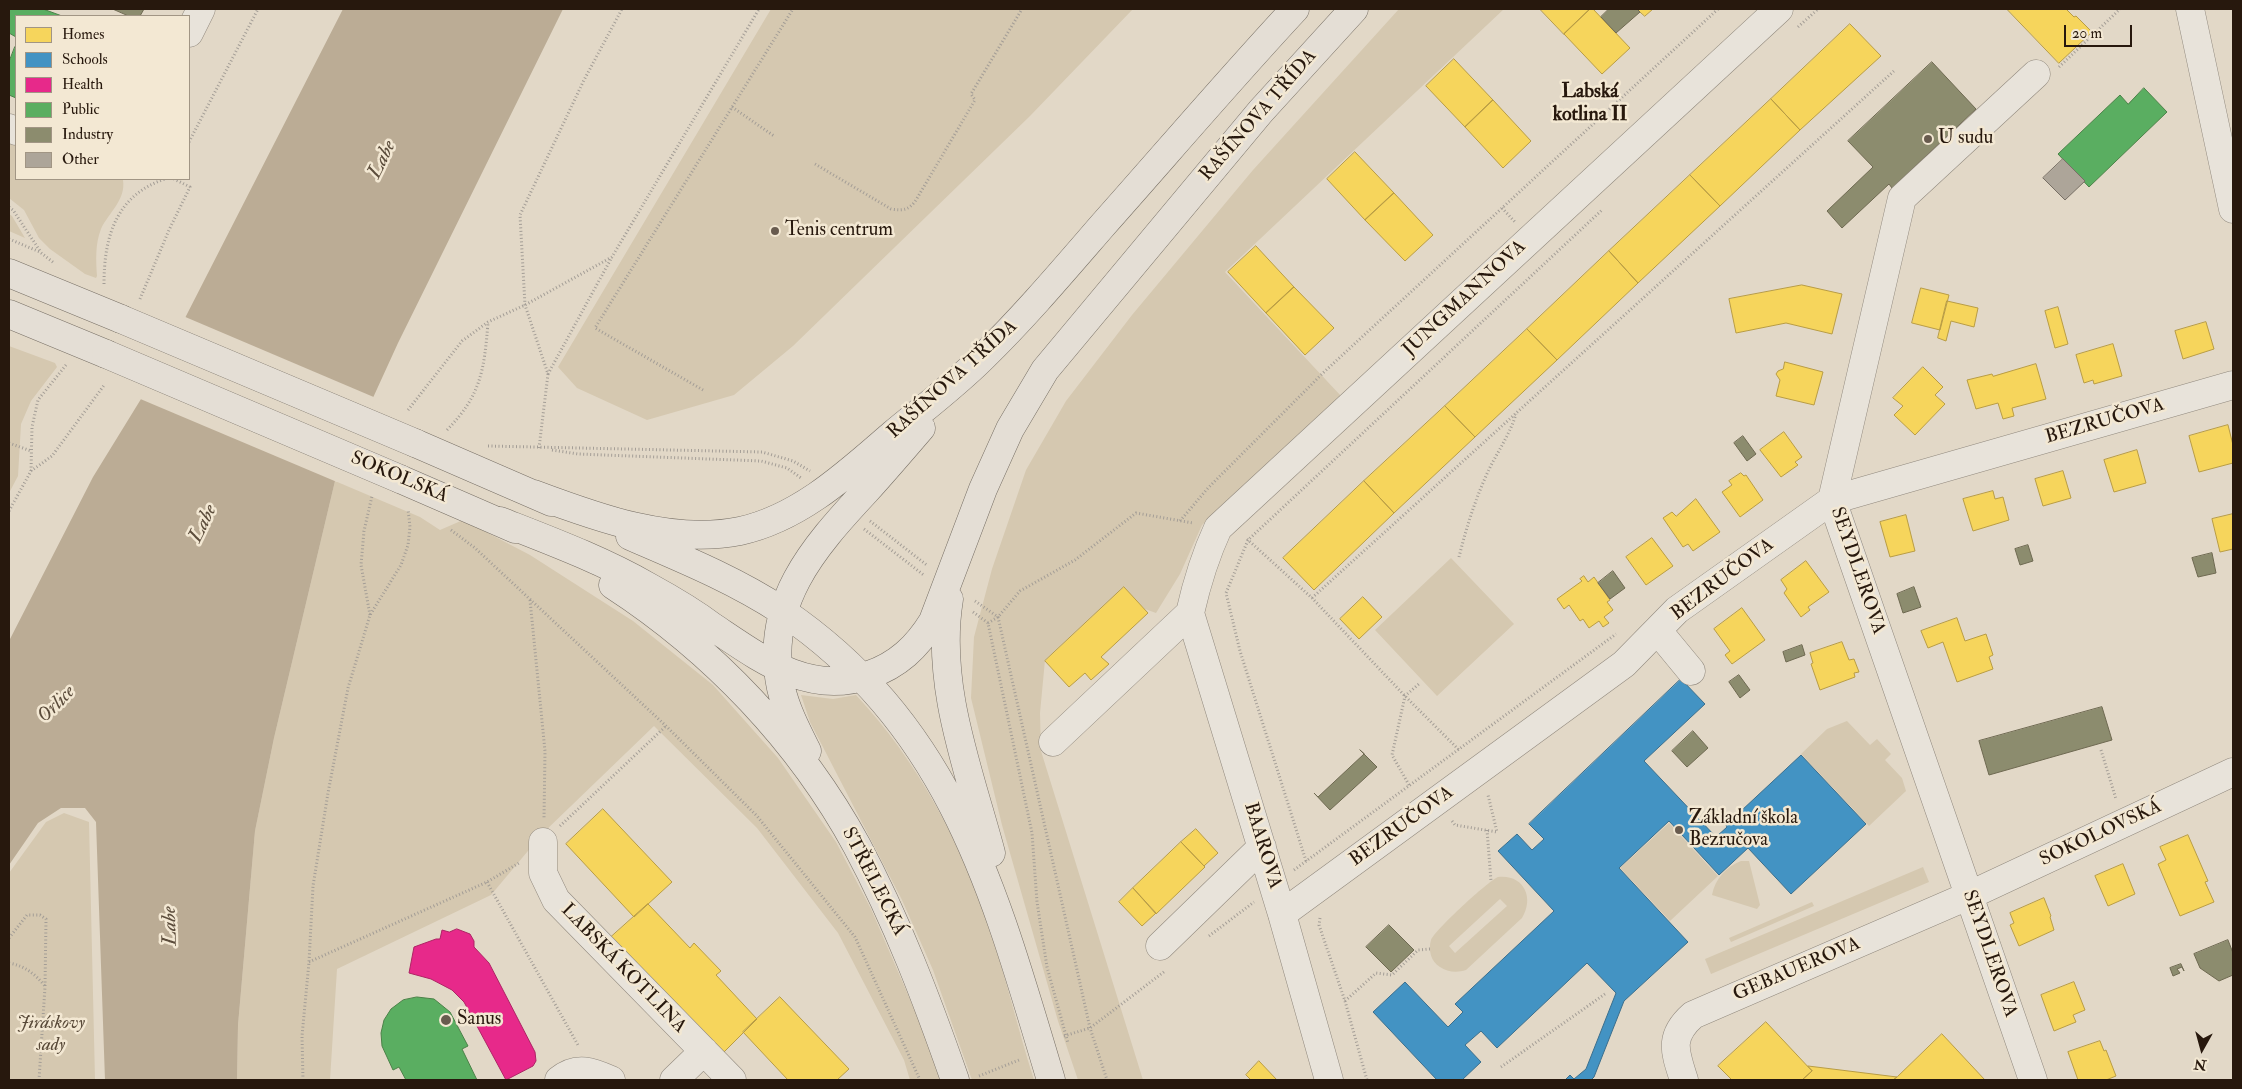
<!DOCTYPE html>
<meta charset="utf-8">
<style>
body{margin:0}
#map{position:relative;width:2242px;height:1089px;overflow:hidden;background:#e2d8c7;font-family:"IM FELL Double Pica",serif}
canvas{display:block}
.frame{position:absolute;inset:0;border:10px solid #27180d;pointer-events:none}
.legend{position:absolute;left:15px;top:15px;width:175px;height:165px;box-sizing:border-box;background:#f3e8d3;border:1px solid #a19584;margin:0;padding:6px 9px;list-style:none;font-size:15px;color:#27180d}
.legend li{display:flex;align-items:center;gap:10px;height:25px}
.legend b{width:25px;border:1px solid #a19584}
.north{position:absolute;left:2177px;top:1024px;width:50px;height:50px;-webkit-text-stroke:4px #f3e8d3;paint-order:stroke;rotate:187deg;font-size:14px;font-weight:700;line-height:20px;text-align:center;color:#27180d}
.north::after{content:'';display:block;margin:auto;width:18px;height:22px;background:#27180d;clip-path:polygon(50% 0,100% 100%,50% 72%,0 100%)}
.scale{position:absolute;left:2064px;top:25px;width:68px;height:22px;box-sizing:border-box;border:2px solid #27180d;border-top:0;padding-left:6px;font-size:15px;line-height:18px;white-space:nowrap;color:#27180d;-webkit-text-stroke:4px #f3e8d3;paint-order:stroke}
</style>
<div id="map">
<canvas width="2242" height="1089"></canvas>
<div class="frame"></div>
<ul class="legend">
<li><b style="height:14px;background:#f6d55c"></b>Homes</li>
<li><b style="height:14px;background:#4393c3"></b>Schools</li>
<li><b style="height:14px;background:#e7298a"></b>Health</li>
<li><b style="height:14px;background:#5aae61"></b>Public</li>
<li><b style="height:14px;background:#8c8c6e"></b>Industry</li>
<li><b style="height:14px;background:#ada599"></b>Other</li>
</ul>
<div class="north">N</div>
<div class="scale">20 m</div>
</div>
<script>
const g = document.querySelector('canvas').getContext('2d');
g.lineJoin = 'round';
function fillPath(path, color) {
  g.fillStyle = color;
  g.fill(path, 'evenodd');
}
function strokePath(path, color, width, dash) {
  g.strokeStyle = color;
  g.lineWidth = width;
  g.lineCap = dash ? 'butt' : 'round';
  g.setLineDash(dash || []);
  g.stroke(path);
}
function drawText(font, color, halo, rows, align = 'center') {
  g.font = font + ' "IM FELL Double Pica",serif';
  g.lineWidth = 5;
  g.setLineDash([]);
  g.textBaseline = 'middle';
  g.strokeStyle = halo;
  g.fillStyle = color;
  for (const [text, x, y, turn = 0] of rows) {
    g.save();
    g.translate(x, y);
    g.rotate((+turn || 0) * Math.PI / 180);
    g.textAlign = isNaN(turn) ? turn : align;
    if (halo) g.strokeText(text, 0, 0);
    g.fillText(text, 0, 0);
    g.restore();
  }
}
const green = new Path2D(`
 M771 9H1133L1030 116 793 346 734 395 647 420 577 388 558 367Z
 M1399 9H1504L1225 272 1341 396 1202 525 1180 574 1156 613 1145 609 1124 587 1045 660 1040 713 1041 751 1143 1080H1078L1058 1021 1002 825 971 698 974 637 992 569 1026 470 1066 401 1132 315 1253 170Z
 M9 139 16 142V179L123 180C126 200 109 212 101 229 95 244 96 261 97 276L96 278 85 274 50 249 39 238 24 210 9 198Z
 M9 214 12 216 25 238 9 231Z
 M9 346 55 363 57 367 31 401 21 424 18 476 9 493Z
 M335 481 420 517 440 530 463 520 530 555 633 621 713 685 778 758 836 842 871 909 928 1041 942 1080H910L904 1060 838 933 757 828 654 726 543 833 491 895 337 969 330 1080H237L238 1025 255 831 274 738Z
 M1451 558 1514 624 1437 696 1375 630Z
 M801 695 833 699 856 695C917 760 961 843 989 927 1006 977 1018 1030 1034 1080H972L933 970 902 900 810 722Z
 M1847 721 1870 745 1877 739 1891 754 1885 760 1902 778 1906 791 1869 826 1801 754 1827 729Z
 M64 813 89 822 95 1080H9V873L46 822Z
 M1669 823 1718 876 1670 921 1620 868Z
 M1741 861H1749L1760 905 1757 909 1712 895C1715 879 1726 867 1741 861Z
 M1923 867 1929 882 1711 974 1705 959Z
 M1498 877C1523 874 1535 897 1522 918L1466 970C1457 973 1447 972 1440 967 1431 962 1428 950 1431 940 1435 930 1488 881 1498 877ZM1500 899 1507 906 1455 953 1449 946Z
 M1812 902 1814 906 1731 942 1729 938Z`);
const water = new Path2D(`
 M343 9H563L398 343 335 481 274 738 255 831 238 1025 237 1080H105L96 822 85 808H61L38 823 9 865V641L93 477 141 399 185 318Z`);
const pier = new Path2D(`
 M183 316 376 398 337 482 138 398Z`);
const homes = new Path2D(`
 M1540 9H1590L1564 34Z
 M1590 9H1593L1630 48 1602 74 1564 34Z
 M1637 9H1653L1645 16Z
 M2007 9H2066L2074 17 2076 16 2092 32 2059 63Z
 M1850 24 1881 56 1800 130 1771 99Z
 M1454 59 1493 100 1465 127 1426 86Z
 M1771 99 1800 130 1720 206 1690 175Z
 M1493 100 1531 141 1503 168 1465 127Z
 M1355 152 1394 193 1365 220 1327 179Z
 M1690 175 1720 206 1638 283 1609 251Z
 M1394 193 1433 235 1405 261 1365 220Z
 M1256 246 1294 287 1266 313 1228 272Z
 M1609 251 1638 283 1557 360 1527 329Z
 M1802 285 1842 294 1832 334 1786 323 1736 333 1729 299Z
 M1294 287 1334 328 1305 355 1266 313Z
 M1921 288 1949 295 1940 330 1912 323Z
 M1947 301 1978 308 1974 327 1951 321 1946 341 1938 338Z
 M2058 307 2068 344 2055 348 2045 311Z
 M2206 322 2214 349 2183 359 2175 331Z
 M1527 329 1557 360 1475 437 1445 406Z
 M2113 344 2122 376 2094 384 2093 380 2084 383 2076 355Z
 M1785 362 1823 372 1814 405 1776 396 1780 380 1776 374 1778 371 1783 369Z
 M2036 364 2046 399 2012 408 2014 416 2003 419 1998 403 1976 409 1967 380 1992 374 1993 376Z
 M1923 367 1943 387 1935 395 1945 404 1915 435 1894 415 1903 406 1893 398Z
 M1445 406 1475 437 1394 513 1364 481Z
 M2228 425 2233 445V463L2199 472 2189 436Z
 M1784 432 1802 457 1795 462 1798 465 1781 477 1760 450Z
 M2137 450 2146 483 2114 492 2104 460Z
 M2063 471 2071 498 2043 506 2035 479Z
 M1741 473 1744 476 1746 475 1763 500 1740 517 1722 492 1732 485 1729 481Z
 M1364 481 1394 513 1314 590 1283 558Z
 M1993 491 1995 499 2003 497 2009 520 1973 531 1963 499Z
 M1696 499 1720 532 1693 551 1688 544 1683 547 1663 518 1672 512 1676 516Z
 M2233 514V549L2220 552 2212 519Z
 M1906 515 1915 551 1890 557 1880 522Z
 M1652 538 1673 566 1646 585 1626 557Z
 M1806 561 1829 592 1808 607 1810 610 1801 617 1784 593 1787 589 1781 580Z
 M1584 576 1588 582 1594 577 1610 600 1607 602 1613 610 1604 617 1609 623 1603 627 1599 621 1589 628 1583 619 1580 621 1569 605 1564 609 1557 599 1582 581 1580 579Z
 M1124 587 1148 613 1101 657 1109 664 1091 680 1085 673 1069 687 1045 661Z
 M1363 597 1382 617 1359 639 1340 619Z
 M1742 608 1765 640 1732 664 1725 655 1730 651 1714 629Z
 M1957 618 1965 641 1986 634 1993 655 1989 657 1993 669 1957 682 1943 642 1928 648 1921 631Z
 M1842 642 1849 660 1854 659 1859 672 1854 673 1855 677 1820 690 1811 664 1813 663 1810 653Z
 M603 809 672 882 634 917 566 844Z
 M1196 829 1218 853 1204 866 1181 842Z
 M2188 835 2208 881 2205 882 2214 902 2180 916 2158 864 2166 860 2160 847Z
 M1181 842 1205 867 1156 914 1133 888Z
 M2123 864 2135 894 2108 906 2095 876Z
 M1133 888 1156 913 1142 926 1119 902Z
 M2044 898 2051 916 2050 917 2054 930 2019 946 2010 925 2014 923 2010 913Z
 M648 904 690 948 694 943 721 971 716 975 757 1019 721 1055 610 938Z
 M2074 982 2085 1010 2073 1015 2076 1022 2054 1031 2041 995Z
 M780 997 849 1069 837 1080H788L743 1032Z
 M1766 1022 1812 1071 1802 1080H1732L1718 1066Z
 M1942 1034 1985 1080H1893L1897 1077Z
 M2100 1041 2104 1051 2106 1050 2116 1076 2106 1080H2078L2068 1052Z
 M1259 1061 1277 1080H1251L1246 1075Z
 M1808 1066 1897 1077 1893 1080H1802L1812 1071Z`);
const schools = new Path2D(`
 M1681 679 1705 704 1644 761 1716 837 1727 827 1726 825 1801 755 1866 824 1791 894 1748 848 1719 875 1669 821 1619 868 1688 942 1624 1001 1594 1077 1591 1080H1565L1570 1075 1574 1079 1586 1069 1616 993 1587 963 1497 1048 1481 1031 1465 1045 1481 1062 1462 1080H1437L1373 1012 1405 982 1448 1027 1463 1012 1455 1004 1554 911 1498 851 1517 834 1532 850 1544 839 1529 824Z`);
const health = new Path2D(`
 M457 929 470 934 474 941V947L489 963 535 1052 536 1061 533 1066 506 1080 464 1002 452 990 431 979 409 973 414 947 436 939H440L442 930 449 932Z`);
const public = new Path2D(`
 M9 9H43L62 16H16V37L9 33Z
 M15 47 16 48V98L9 95V62Z
 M2144 88 2167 112 2089 187 2058 154 2120 95 2128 104Z
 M417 997 434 999 450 1012 468 1046 462 1049 477 1080H406L399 1067 393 1070 382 1046 381 1033 384 1020 391 1009 403 1000Z`);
const industry = new Path2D(`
 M113 9H144L140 16H129Z
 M1609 9H1637L1640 12 1616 33 1601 17Z
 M1932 62 1976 109 1892 188 1889 184 1842 228 1827 211 1873 167 1848 141Z
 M1743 436 1756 454 1747 461 1734 443Z
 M2028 545 2033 561 2020 565 2015 549Z
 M2212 553 2216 573 2198 577 2192 558Z
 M1613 571 1625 588 1610 599 1598 583Z
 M1914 587 1921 607 1903 613 1897 594Z
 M1802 645 1805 655 1786 662 1783 652Z
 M1739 675 1750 690 1740 698 1729 682Z
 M2102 707 2112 740 1989 775 1979 741Z
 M1693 731 1708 748 1687 767 1672 751Z
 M1360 750 1377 767 1330 810 1314 793 1318 797 1364 754Z
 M1389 925 1414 950 1391 972 1366 947Z
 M2228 940 2233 953V975L2219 981 2200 968 2194 954Z
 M2181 964 2184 971 2182 967 2177 969 2180 973 2173 976 2170 968Z`);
const building = new Path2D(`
 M2063 159 2085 181 2065 200 2043 178Z`);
const path = new Path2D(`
 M1798 27 1818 9
 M2059 67 2120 9
 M732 107 774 136
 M189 142 258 9
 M815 164 891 209C903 211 909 210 916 200L975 100 971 94 1022 9
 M9 207 13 210 40 251
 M1502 208 1515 222
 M9 239 40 252 54 263
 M104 284C104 237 116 195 165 179
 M140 299 169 230 190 187 174 179
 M548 374 612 257
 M703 390 595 328 793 9
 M408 410 462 341 488 322 525 305 612 257 759 9
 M447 430C481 395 484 371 488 323
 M9 443 31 451
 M488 446 762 452 793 461 810 471
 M539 448 548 374 525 305 520 215 584 80 622 9
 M552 450 578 454 761 461 787 468 801 478
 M31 471 32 427 38 400 66 365
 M9 511 31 471 52 456 105 384
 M870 521 928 566
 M1180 521 1208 488 1324 372 1718 9
 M864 529 925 576
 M451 530 475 548 666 726 757 816 855 937 920 1080
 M1247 539 1312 598 1405 696 1459 750
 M1459 557C1466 529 1474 503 1486 476 1495 455 1509 437 1516 414
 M1312 598 1895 70
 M530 600 545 751 544 818
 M975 601 998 617 1090 1028 1107 1080
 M973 612 988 623 1032 833 1037 902 1047 967 1068 1043
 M370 615 361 565 364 531 372 496
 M988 623 998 617 1020 591 1075 560 1136 513 1193 523
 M2101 750 2116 799
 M1409 785 1392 755 1405 696 1420 683
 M1452 821 1455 825 1497 832 1488 795
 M560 826 666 726
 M1487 830 1491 881
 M1306 861 1240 651 1226 593 1248 540 1602 210
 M1294 870 1616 634
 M487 882 579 1047
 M1320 918 1319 925 1345 1001 1367 1080
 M1209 936 1254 902
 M9 938 27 915H40L46 919 45 987 39 1080
 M309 962 487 882 519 863
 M9 963C25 966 35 974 45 986
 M1345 1001 1376 973 1392 975 1418 950 1430 949
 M1064 1036 1090 1028 1165 971
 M1501 1067 1605 994
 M979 1076 1019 1060
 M303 1080 302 1036 309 962 313 886 328 793 348 688 370 615 401 565 408 545 410 527 408 509`);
const minor = new Path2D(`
 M2190 9 2233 209
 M189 33 201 9
 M9 128 16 131
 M1658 631 1691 671
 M1053 742 1190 613
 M543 842V873L556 900 732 1080
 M1282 914 1624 664 1677 610 1832 500 2233 385
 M1160 946 1262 847
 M559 1080C577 1065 593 1072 611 1080
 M674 1080 704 1051
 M1329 1080 1282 914 1190 613C1197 582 1205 556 1218 528L1779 9
 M1684 1080C1675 1052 1668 1037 1693 1015L1968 896 2233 772
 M2033 1080 1832 500 1902 198 2036 74`);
const major = new Path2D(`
 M9 273 121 319
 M9 314 106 354
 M415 443 551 502
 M400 479 515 529
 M534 494C598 518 672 545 740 531 800 518 848 473 893 434 923 409 955 385 983 357 1025 316 1063 271 1102 226 1166 154 1229 80 1295 9
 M500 521C551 541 602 560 649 587 671 599 693 612 713 627 761 659 809 696 869 675 898 665 917 647 933 621L983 489 1010 429 1045 370 1261 111 1354 9
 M630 536C681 558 735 580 782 611 953 727 995 894 1051 1080
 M613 585C713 650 800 741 857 846 897 921 927 1000 955 1080
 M949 599C935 686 969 770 991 853
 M807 751C797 731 786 710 781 688 763 604 813 548 866 491 885 470 903 449 921 428`);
const majorBridge = new Path2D(`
 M121 319 415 443
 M106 354 400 479`);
const markers = [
 [1928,139,5,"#685b4e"],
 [775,231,5,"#685b4e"],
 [1679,830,5,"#685b4e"],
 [446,1020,6,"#685b4e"]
];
const streetNames = [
 ["RAŠÍNOVA TŘÍDA",1259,116,-49],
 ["JUNGMANNOVA",1465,299,-43],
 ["RAŠÍNOVA TŘÍDA",953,380,-42],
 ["BEZRUČOVA",2105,422,-16],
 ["SOKOLSKÁ",399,478,23],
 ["SEYDLEROVA",1857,571,71],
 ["BEZRUČOVA",1723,580,-37],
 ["BEZRUČOVA",1402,827,-36],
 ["SOKOLOVSKÁ",2101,834,-25],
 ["BAAROVA",1262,846,73],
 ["STŘELECKÁ",873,882,63],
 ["SEYDLEROVA",1989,954,71],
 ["LABSKÁ KOTLINA",623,969,46],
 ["GEBAUEROVA",1797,970,-23]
];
const poiNames = [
 ["U sudu",1938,139],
 ["Tenis centrum",785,231],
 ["Základní škola",1689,819],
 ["Bezručova",1689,841],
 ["Sanus",457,1020]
];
const parkNames = [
 ["Jiráskovy",51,1024],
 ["sady",51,1046]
];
const neighbourhoodNames = [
 ["Labská",1590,93],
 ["kotlina II",1590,116]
];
const waterNames = [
 ["Labe",383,160,-64],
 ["Labe",204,524,-64],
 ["Orlice",57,705,-45],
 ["Labe",171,926,-91]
];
fillPath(green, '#d5c8b0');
fillPath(water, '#bbac95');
fillPath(pier, '#e2d8c7');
fillPath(homes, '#f6d55c');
strokePath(homes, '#b89c44', 1);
fillPath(schools, '#4393c3');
strokePath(schools, '#3b6e8c', 1);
fillPath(health, '#e7298a');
strokePath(health, '#ad2464', 1);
fillPath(public, '#5aae61');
strokePath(public, '#4b8148', 1);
fillPath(industry, '#8c8c6e');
strokePath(industry, '#6e6951', 1);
fillPath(building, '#ada599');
strokePath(building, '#776f65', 1);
strokePath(minor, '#91897e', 29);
strokePath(major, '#776f65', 29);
strokePath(path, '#a39d96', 3, [1, 2.5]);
strokePath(minor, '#e8e3da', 28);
strokePath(major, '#e4ded5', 28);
strokePath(majorBridge, '#776f65', 29, []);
strokePath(majorBridge, '#e4ded5', 28);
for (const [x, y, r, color] of markers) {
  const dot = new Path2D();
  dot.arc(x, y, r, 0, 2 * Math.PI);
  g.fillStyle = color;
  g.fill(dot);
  strokePath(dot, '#f3e8d3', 2);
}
drawText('19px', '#27180d', '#f3e8d3', streetNames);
drawText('19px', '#27180d', '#f3e8d3', poiNames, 'left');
drawText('italic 19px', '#584938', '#f3e8d3', parkNames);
drawText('bold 20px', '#27180d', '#f3e8d3', neighbourhoodNames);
drawText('italic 20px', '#5b4c3b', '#f3e8d3', waterNames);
</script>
